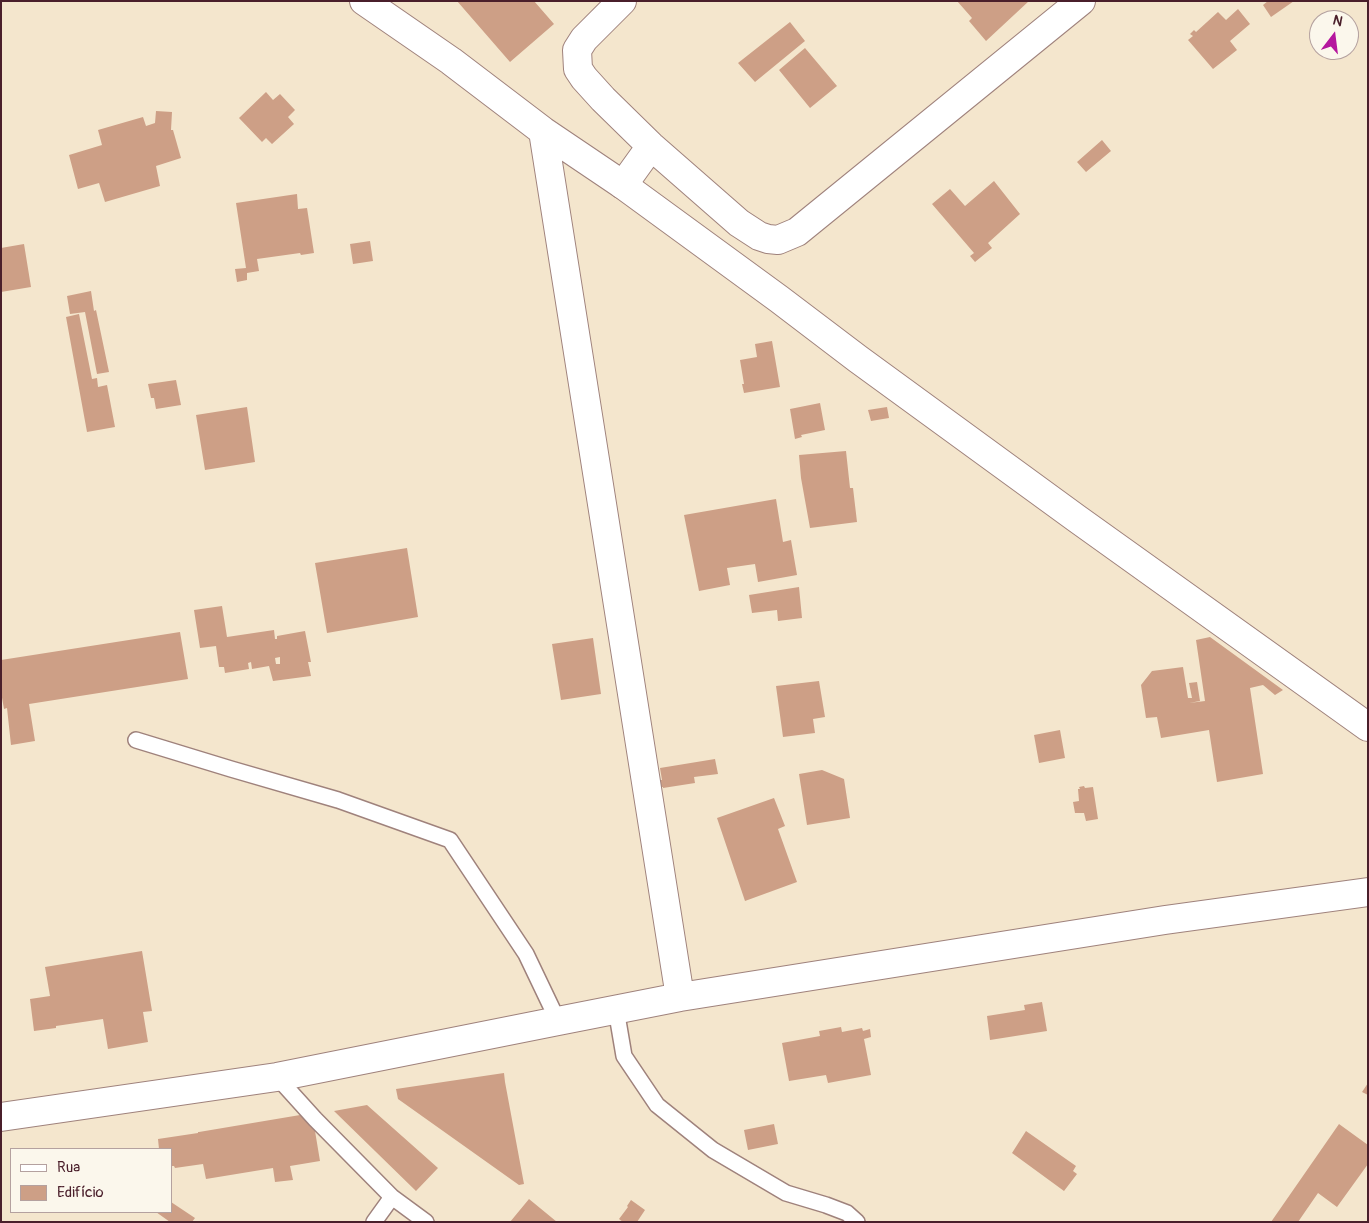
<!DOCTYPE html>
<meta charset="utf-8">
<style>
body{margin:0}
#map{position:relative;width:1369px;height:1223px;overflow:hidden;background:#f4e6cd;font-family:Pangolin,sans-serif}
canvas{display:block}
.frame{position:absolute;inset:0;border:2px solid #4a1f2b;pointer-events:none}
.legend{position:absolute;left:10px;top:1148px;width:162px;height:65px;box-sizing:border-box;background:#fbf7ec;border:1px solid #b4a19f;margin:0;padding:6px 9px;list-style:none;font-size:15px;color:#4a1f2b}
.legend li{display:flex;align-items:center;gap:10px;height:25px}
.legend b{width:25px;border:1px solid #b4a19f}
.north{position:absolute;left:1309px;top:10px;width:50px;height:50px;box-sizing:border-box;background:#fbf7ec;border:1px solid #b4a19f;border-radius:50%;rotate:15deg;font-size:14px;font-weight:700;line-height:20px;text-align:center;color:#4a1f2b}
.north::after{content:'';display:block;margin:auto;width:18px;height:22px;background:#b5179e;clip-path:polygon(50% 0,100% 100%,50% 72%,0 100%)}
</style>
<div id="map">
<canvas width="1369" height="1223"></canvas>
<div class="frame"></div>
<ul class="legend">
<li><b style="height:6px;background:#fff"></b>Rua</li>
<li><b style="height:14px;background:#cd9f86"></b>Edifício</li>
</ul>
<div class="north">N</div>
</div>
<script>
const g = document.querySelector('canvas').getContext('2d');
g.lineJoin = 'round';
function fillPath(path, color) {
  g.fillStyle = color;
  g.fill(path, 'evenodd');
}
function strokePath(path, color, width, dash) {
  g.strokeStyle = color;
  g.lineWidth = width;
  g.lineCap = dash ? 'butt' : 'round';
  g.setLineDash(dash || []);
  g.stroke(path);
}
const building = new Path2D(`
 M457 1H534L554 24 510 62Z
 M957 1H1029L986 41 969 21 972 18Z
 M1268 1H1294L1271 17 1263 5Z
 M1238 9 1250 24 1230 41 1237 50 1213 69 1188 40 1193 36 1190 34 1194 30 1196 32 1218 12 1226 20Z
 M790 22 805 41 755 82 738 63Z
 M805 48 837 86 810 108 779 70Z
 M266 92 273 100 280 94 295 110 288 117 294 124 272 144 266 138 262 142 239 118Z
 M156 111 172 112 171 130H173L181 158 156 166 160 186 105 202 99 183 78 189 69 155 102 145 98 130 143 117 146 126 155 123Z
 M1102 140 1111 151 1086 172 1077 162Z
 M994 181 1020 214 988 243 992 248 975 262 970 256 974 253 932 204 950 189 965 206Z
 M297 194 298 209 307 208 314 253 301 255 300 253 257 259 259 271 247 273V280L237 282 235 269 246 268 236 203Z
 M370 241 373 261 353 264 350 244Z
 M24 244 31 287 1 292V248Z
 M91 291 94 311 96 310 109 372 97 374 85 312 70 314 67 296Z
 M79 314 92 379 97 378 98 387 107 385 115 427 87 432 66 317Z
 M772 341 780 387 744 393 742 384H744L740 360 757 357 755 344Z
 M176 380 181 405 156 409 154 398H151L148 384Z
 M820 403 825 430 801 435 802 437 795 439 790 409Z
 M247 407 255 462 205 470 196 415Z
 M887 407 889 418 871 421 868 410Z
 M846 451 850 488H853L857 522 810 528 801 478 799 455Z
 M776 499 783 542 791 540 797 575 758 582 755 564 727 568 730 585 699 591 684 515Z
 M407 548 418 617 327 633 315 563Z
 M799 587 802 618 778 621 777 610 752 613 749 595Z
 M222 606 227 637 274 630 275 639H277V636L305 631 311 662H308L311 676 273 681 269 666 252 669 251 662 248 663 249 669 225 673 224 667H219L216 646 200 648 194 610ZM280 657V664H276L275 658Z
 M180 632 188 679 29 704 35 741 11 745 7 708 4 709 1 692V660Z
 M1210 637 1283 690 1275 695 1263 685 1250 688 1263 774 1217 782 1209 730 1161 738 1157 717 1146 718 1141 685 1152 671 1183 667 1188 698H1192L1189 683 1197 682 1200 701 1189 703 1205 701 1196 640Z
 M593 638 601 694 561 700 552 644Z
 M819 681 825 717 813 719 815 733 783 737 776 686Z
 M1060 730 1065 758 1039 763 1034 735Z
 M715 759 718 774 694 777 695 783 663 788V787H660L659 780H662L660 768Z
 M822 770 844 779 850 818 807 825 799 774Z
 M1084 786 1085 788 1093 787 1098 819 1086 821 1084 813H1075L1073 802 1079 801 1078 789H1080L1079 787Z
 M774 798 785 826 778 829 797 882 745 901 717 818Z
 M142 951 152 1011 143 1012 148 1042 108 1049 103 1019 56 1026V1028L34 1031 30 999 50 996 45 967Z
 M1042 1002 1047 1031 990 1040 987 1016 1025 1010 1024 1005Z
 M841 1027 842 1032 862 1028 863 1031 870 1029 871 1037 864 1039 871 1075 828 1083 826 1075 789 1081 782 1043 820 1036 819 1031Z
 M504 1073 505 1082 524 1184 519 1185 398 1099 396 1089Z
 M1368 1083V1095L1362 1092Z
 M367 1105 438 1168 416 1191 334 1111Z
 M312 1113 320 1161 290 1166 293 1180 275 1182 273 1168 206 1179 203 1164 175 1168 174 1166H171V1149H159L158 1139 198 1133V1132H199Z
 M774 1124 778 1144 748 1150 744 1130Z
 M1339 1124 1368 1145V1164L1337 1207 1318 1193 1298 1222H1271Z
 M1026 1131 1076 1166 1073 1171 1077 1174 1064 1191 1012 1153Z
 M529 1199 557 1222H510Z
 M631 1200 645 1210 637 1222H623L619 1219 628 1207 627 1206Z
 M171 1202 195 1218 192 1222H170L156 1212H171Z`);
const lane = new Path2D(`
 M136 740 231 769 338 800 450 840 526 954 558 1021
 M616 1009 624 1056 657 1105 713 1150 786 1193 826 1205 847 1213 857 1222
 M277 1077 315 1119 392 1197 426 1222
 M374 1222 392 1197`);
const street = new Path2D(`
 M622 1 584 39 577 50 578 69 584 78 603 99 651 146 739 223 759 236 768 239 778 240 797 232 1081 1
 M623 185 651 146`);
const secondary = new Path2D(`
 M364 1 451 61 543 131 623 185 779 299 858 359 1076 518 1368 727
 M543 131 680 997
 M1 1117 277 1077 558 1021 680 997 1165 920 1368 892`);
fillPath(building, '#cd9f86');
strokePath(lane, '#9f827c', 18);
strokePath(street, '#9f827c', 30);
strokePath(secondary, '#9f827c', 30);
strokePath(lane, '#fff', 15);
strokePath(street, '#fff', 28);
strokePath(secondary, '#fff', 28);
</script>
